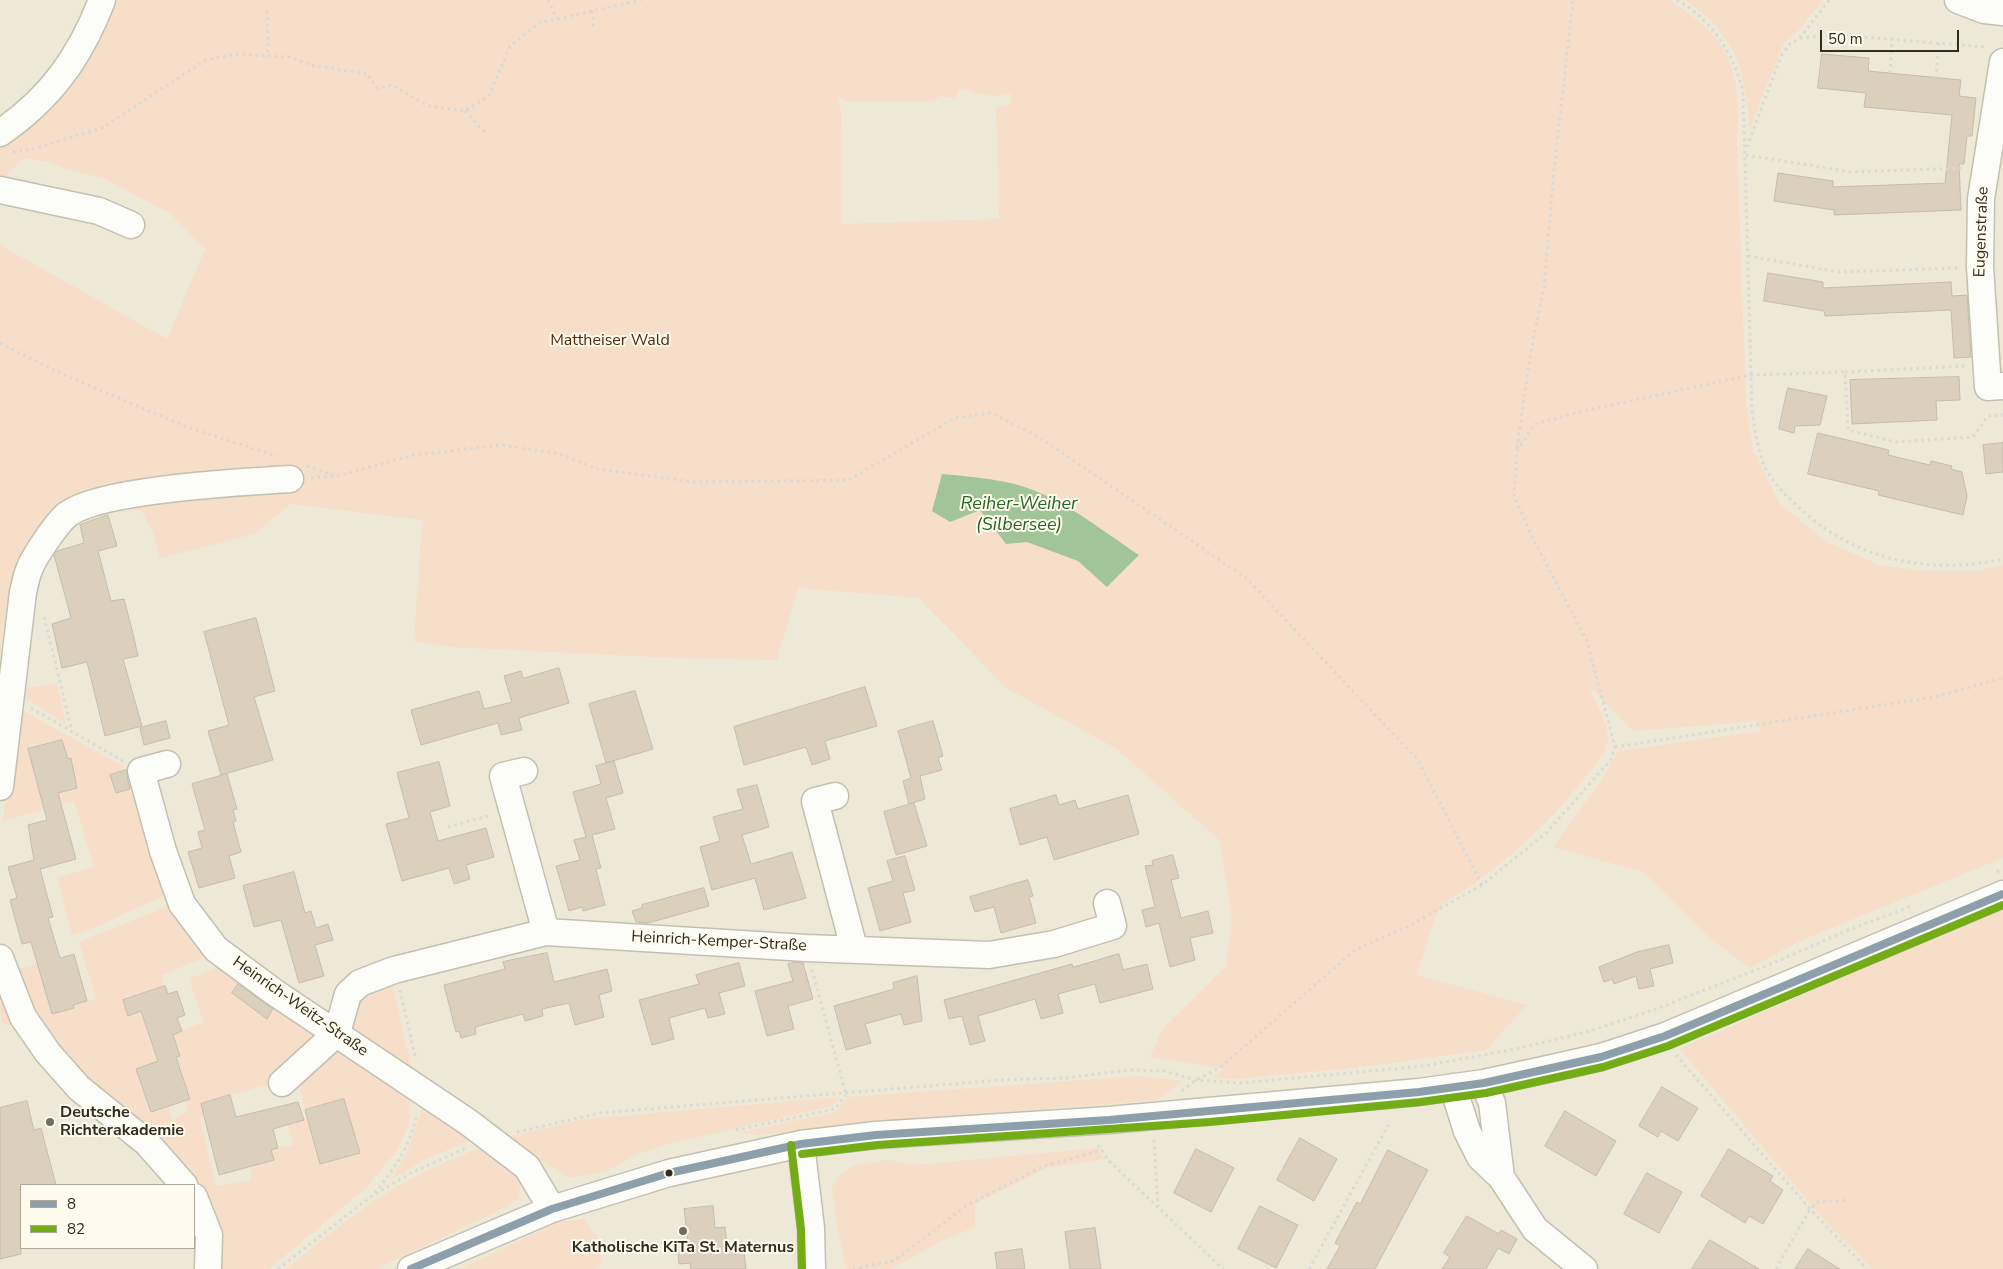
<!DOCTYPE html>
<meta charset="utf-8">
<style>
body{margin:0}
#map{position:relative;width:2003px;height:1269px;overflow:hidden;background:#ede9d6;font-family:"Nunito Sans",sans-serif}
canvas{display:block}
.legend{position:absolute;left:20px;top:1184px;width:175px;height:65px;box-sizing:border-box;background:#fffcee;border:1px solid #aca99c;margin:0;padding:6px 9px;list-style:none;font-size:15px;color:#302d20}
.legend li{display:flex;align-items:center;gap:10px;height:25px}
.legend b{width:25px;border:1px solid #aca99c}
.scale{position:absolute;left:1820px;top:30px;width:139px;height:22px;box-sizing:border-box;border:2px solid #302d20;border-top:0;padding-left:6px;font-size:15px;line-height:18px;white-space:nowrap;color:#302d20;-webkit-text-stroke:4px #fffcee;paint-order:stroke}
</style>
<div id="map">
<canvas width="2003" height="1269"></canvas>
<ul class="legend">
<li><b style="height:6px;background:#8c9faa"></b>8</li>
<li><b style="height:6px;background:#74ac17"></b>82</li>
</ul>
<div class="scale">50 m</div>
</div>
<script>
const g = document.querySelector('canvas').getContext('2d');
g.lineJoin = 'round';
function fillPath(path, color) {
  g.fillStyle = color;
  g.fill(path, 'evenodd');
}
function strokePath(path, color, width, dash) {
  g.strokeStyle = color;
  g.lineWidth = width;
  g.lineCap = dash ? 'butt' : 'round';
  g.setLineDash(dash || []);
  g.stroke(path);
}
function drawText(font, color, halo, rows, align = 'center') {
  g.font = font + ' "Nunito Sans",sans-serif';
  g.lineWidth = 4;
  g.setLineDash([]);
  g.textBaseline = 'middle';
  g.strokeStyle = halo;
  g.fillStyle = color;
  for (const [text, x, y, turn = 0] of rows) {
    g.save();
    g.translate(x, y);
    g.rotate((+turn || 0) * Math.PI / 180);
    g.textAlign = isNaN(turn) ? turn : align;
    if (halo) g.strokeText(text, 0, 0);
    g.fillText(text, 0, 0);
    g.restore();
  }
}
const green = new Path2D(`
 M98 0H1669C1731 38 1742 72 1737 141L1746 402 1753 450 1780 504 1827 542 1879 565 1923 571H1977L2003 565V858L1802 940 1749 968 1710 938 1644 872 1553 847 1602 779 1618 751 1760 731 1759 721 1634 731 1589 687C1597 709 1615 727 1605 752L1560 808 1514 852 1471 886 1443 903 1435 918 1417 975 1527 1005 1486 1050 1362 1067 1237 1079 1212 1078 1225 1069 1150 1057 1163 1028 1226 967 1232 919 1219 840 1117 749 1006 688 919 598 798 588 777 660 675 658 451 647 414 641 422 520 290 504 255 534 160 558 154 535 143 513 106 483 81 496 20 563 6 608 0 654V245L167 339 205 249 171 214 103 178 66 169 50 162 24 158 0 182V128L23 112ZM962 89 973 93 995 96 1012 93 1009 105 996 107 999 219 842 224 841 110 838 101 839 96 846 101 854 102H925L933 101 940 96 953 98 957 95V90Z
 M1685 0H1823L1800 29 1784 43 1749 130C1747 72 1735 34 1685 0Z
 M57 684 66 724 16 692V689Z
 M16 707 128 769 110 775 116 793 133 788 165 895 94 928 72 935 57 878 94 867 74 801 3 821Z
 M169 906 208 956 162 975 165 986 123 1001 128 1016 141 1011 158 1061 151 1112 168 1106 173 1120 187 1111 184 1101 190 1098 176 1057 179 1056 173 1035 203 1022 189 979 221 966 241 981 232 994 266 1018 276 1006 323 1037 272 1083 214 1100 218 1114 200 1119 216 1186 251 1180 250 1166 271 1150 293 1145 287 1124 307 1118 320 1164 360 1153 344 1099 305 1110 298 1079 330 1046 410 1098 409 1126 395 1153 366 1188 269 1269H221L219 1223 194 1179 162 1140 117 1113 41 1034 8 972 38 964 74 1008 73 1005 96 999 79 942Z
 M2003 906V1269H1872L1818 1213 1680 1049Z
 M391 979 414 1077 358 1041 350 1025 361 990Z
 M0 980 14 1025 3 1024 1 1020Z
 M1139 1076 1183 1081 1157 1100 903 1120 759 1135 739 1133 836 1112 848 1097Z
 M840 1097 832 1106 669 1144 637 1154 607 1171 577 1177H567L504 1138 585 1119Z
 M423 1105 473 1139 423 1161 392 1179 410 1146Z
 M482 1147 520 1177 519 1198 508 1206 376 1269H286C322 1240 358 1209 398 1186 425 1170 454 1159 482 1147Z
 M1097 1148 1104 1159 1047 1168 975 1204V1227L939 1242 891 1269H846L835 1217 832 1188 841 1174 853 1166 887 1160 917 1165Z
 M584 1219 601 1243 602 1264 592 1269H460L558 1222Z`);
const water = new Path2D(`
 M942 474C973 477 1005 479 1033 490 1068 503 1107 534 1139 555L1107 587 1078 561 1027 542 1006 544 980 510 950 522 932 511Z`);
const building = new Path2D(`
 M1822 54 1869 58 1868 71 1961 80 1959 96 1976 98 1972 136H1967L1964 164H1959L1961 210 1834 215V210L1774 201 1778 173 1833 181V187L1945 183 1952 115 1864 107 1866 93 1818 88Z
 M1768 273 1823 282V288L1951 282 1952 296 1967 295 1971 357 1954 358 1951 310 1825 316 1824 311 1764 301Z
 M1959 377 1960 400 1936 401 1937 420 1852 424 1850 380Z
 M1788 388 1827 396 1820 425 1795 426 1794 433 1779 429Z
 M1818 433 1889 450 1888 455 1930 465 1931 461 1952 466 1951 469 1962 472 1967 496 1963 515 1878 495 1879 491 1808 474Z
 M2003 443V472L1986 474 1983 445Z
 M108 515 117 546 98 551 111 601 124 599 133 634 138 656 123 659 142 726 105 736 87 662 62 668 52 624 71 618 54 555 57 551 84 543 80 525Z
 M256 618 275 691 254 697 273 760 221 775 208 731 229 725 204 632Z
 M559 668 569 703 519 718 522 730 501 735 498 723 421 745 411 710 479 691 484 709 512 702 504 676 521 671 523 678Z
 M865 687 877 726 825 741 830 759 812 765 806 747 744 765 734 727Z
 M635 691 653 749 606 763 589 704Z
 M166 721 170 738 144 745 140 728Z
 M933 721 943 756 938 758 942 770 920 776 925 799 909 804 903 781 911 778 898 731Z
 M62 740 68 759 71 758 77 788 58 793 76 859 40 869 53 917 48 918 60 958 74 954 87 1001 73 1005 74 1008 52 1014 31 942 22 944 10 900 17 898 8 867 34 860 28 825 47 820 28 749Z
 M614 761 623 793 606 798 615 829 592 835 601 868 596 869 605 905 583 911 582 907 569 911 556 866 580 860 574 840 586 837 573 792 601 784 596 766Z
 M439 762 450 806 430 812 438 841 486 828 494 857 466 865 470 879 454 884 449 868 402 881 386 824 409 818 397 773Z
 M126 770 130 789 116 793 110 775Z
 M227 774 237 809 233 810 236 821 233 822 241 852 229 856 235 878 199 888 188 852 202 848 198 832 205 830 192 784Z
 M757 785 769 827 742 835 751 864 792 852 806 898 764 910 755 878 712 890 700 847 720 841 713 817 743 809 737 790Z
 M1056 795 1059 805 1075 800 1078 809 1128 795 1139 834 1054 860 1047 837 1020 845 1010 809Z
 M914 803 927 846 896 855 884 812Z
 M1173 855 1179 878 1171 880 1181 918 1208 911 1213 933 1190 938 1195 960 1170 967 1159 923 1146 927 1142 910 1155 907 1145 866 1153 865 1152 861Z
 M905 856 915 890 903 893 911 922 880 931 868 888 893 881 887 861Z
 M294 872 305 913 311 911 316 928 328 924 333 940 315 945 324 976 299 983 281 920 254 927 243 886Z
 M1028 880 1033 896 1029 897 1036 923 1001 933 994 907 975 912 970 897Z
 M704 888 709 906 648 923 636 922 632 911 642 908V905Z
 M1669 945 1673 963 1650 969 1654 986 1639 989 1636 976 1614 984 1612 979 1604 982 1599 967 1637 952Z
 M547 953 554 982 607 969 612 991 599 995 604 1017 575 1025 569 1003 542 1009 543 1016 525 1021 523 1014 475 1027 476 1034 461 1038 459 1031 456 1032 444 985 505 969 503 962Z
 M1119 954 1123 970 1147 964 1153 989 1100 1003 1095 984 1058 994 1063 1013 1041 1019 1035 999 978 1016 985 1041 970 1045 962 1016 949 1019 944 1000 1072 964 1073 967Z
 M796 962 803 963 813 999 788 1006 794 1029 767 1036 755 991 793 981 788 964Z
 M739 963 745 986 719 993 725 1014 708 1018 705 1008 669 1018 674 1039 652 1045 639 1000 699 984 696 975Z
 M917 976 922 1021 904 1025 901 1014 865 1024 871 1043 846 1050 834 1006 894 989 893 983Z
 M238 984 273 1009 267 1019 232 993Z
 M165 986 168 994 177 991 185 1015 177 1018 182 1031 173 1035 180 1056 176 1057 190 1099 151 1112 136 1069 158 1061 141 1011 128 1016 123 1000Z
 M1662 1087 1698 1108 1678 1141 1661 1131 1658 1137 1639 1126Z
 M230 1095 236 1117 298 1102 304 1120 273 1129 278 1148 271 1150 274 1160 219 1175 201 1104Z
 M344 1099 360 1153 320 1164 305 1110Z
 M27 1101 34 1130 41 1128 56 1185H21V1254L0 1259V1108Z
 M1565 1111 1616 1141 1596 1176 1545 1146Z
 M1300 1138 1337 1159 1314 1201 1277 1180Z
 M1196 1149 1234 1168 1211 1212 1174 1193Z
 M1729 1149 1773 1176 1770 1181 1783 1190 1763 1224 1749 1216 1745 1223 1701 1196Z
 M1388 1150 1428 1170 1375 1269H1327L1340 1246 1335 1243 1357 1202 1360 1204Z
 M1647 1173 1682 1192 1659 1233 1624 1214Z
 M713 1206 715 1228 725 1227 727 1244 743 1242 746 1269H691L690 1263 679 1264 677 1242 688 1241 684 1209Z
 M1260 1206 1298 1225 1276 1268 1238 1249Z
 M1467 1216 1499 1234 1501 1230 1517 1239 1509 1254 1498 1248 1486 1269H1442L1450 1257 1444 1253Z
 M1095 1228 1101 1269H1070L1065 1232Z
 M1710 1240 1759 1269H1692Z
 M1022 1249 1025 1269H997L995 1253Z
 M1808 1249 1840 1269H1795Z`);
const path = new Path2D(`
 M548 0 557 19
 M1677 0C1712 20 1733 53 1743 91L1752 410C1755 430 1757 450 1766 469 1775 486 1790 499 1804 512 1859 561 1931 575 2003 559
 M267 11 268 56
 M592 11 594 30
 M1800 38 1836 35 1987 47
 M1890 73 1892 38
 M1936 78 1939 42
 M465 111 487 134
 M1747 147 1781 56 1790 44 1800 38 1829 0
 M13 152 37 148 102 128 206 60 235 54 290 57 310 65 367 74 377 88 392 85 428 106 465 111 489 96 510 46 539 23 641 0
 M1746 155 1851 172 1964 168
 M1748 256 1839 272 1958 268
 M0 343 62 374 187 427 277 456
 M1845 372 1965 366
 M1517 448 1531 351 1544 287 1554 170 1573 0
 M307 466 334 475
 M311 478 337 476 414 455 502 445 560 454 597 469 694 482 848 480 955 418 991 413 1039 437 1246 578 1418 760 1482 885
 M44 617 72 731
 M31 708 123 761
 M1615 747 1934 697 2003 678
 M448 827 492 815
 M1997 872 2003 869
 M812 970 846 1094
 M400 990 416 1060
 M1676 1055 1810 1209 1867 1269
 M1182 1091 1196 1080 1221 1067 1355 950 1407 927 1482 885 1546 833 1610 761 1615 747 1587 641 1532 537 1514 495 1517 451 1535 424 1584 411 1750 375 1845 372 1848 430 1896 442 1973 437 1988 416 2003 415
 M736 1130 835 1109 846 1095
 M517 1132 600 1113 648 1109 1001 1080 1066 1078 1129 1070 1164 1071 1196 1080 1240 1083 1424 1066 1516 1049 1590 1031 1656 1009 1771 964 1846 931 1912 906
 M1154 1140 1158 1206
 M1098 1145 1109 1161 1223 1269
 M375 1193C395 1168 411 1145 417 1113
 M278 1269 373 1195 413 1172 466 1148
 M853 1269 894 1261 967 1205 1044 1166 1102 1150
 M1309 1269 1390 1122
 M1776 1269 1810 1209 1818 1202 1848 1200`);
const minor = new Path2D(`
 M1958 0 1984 10 2003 12
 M2003 62 1981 199 1980 267 1988 387 2003 386
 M0 133C51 98 80 57 102 0
 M0 190 99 211 131 225
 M167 764 141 771 163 851 182 904 216 949 274 992 468 1122 527 1167 552 1209
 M524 771 503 776 546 932
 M0 787 23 592C25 585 26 577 29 570 33 558 58 521 68 514 101 489 245 482 290 479
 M835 796 815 801 854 948
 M0 958 23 1017 48 1053 79 1088 147 1143 184 1185
 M282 1083 337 1033 348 994 360 983 394 970 546 932 806 948 989 955 1054 944 1113 926 1107 903
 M1484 1083 1492 1103 1501 1177
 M1453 1087 1467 1131 1480 1157 1501 1177 1535 1229 1584 1269
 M801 1144 811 1228 812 1269
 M194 1197 209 1235 208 1269
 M411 1269 552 1209 669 1173 801 1144 876 1135 1109 1120 1419 1092 1484 1083 1566 1065 1601 1057 1665 1036 2003 894`);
const bus1 = new Path2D(`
 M411 1269 552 1209 669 1173 801 1144 876 1135 1109 1120 1419 1092 1484 1083 1601 1057 1665 1036 2003 894`);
const bus2 = new Path2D(`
 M791 1145 801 1229 802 1269
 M802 1154 877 1145 1210 1122 1420 1102 1486 1093 1603 1067 1668 1046 2003 905`);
const markers = [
 [50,1122,5,"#726f60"],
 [669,1173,4.5,"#302d20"],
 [683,1231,5,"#726f60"]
];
const streetNames = [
 ["Eugenstraße",1982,232,-88],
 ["Heinrich-Kemper-Straße",719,942,3],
 ["Heinrich-Weitz-Straße",300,1007,35]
];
const parkNames = [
 ["Mattheiser Wald",610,341]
];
const poiNames = [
 ["Deutsche",60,1113],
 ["Richterakademie",60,1131],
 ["Katholische KiTa St. Maternus",683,1248,"center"]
];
const waterNames = [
 ["Reiher-Weiher",1019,505],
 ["(Silbersee)",1019,526]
];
fillPath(green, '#f6dec9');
fillPath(water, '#a1c499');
fillPath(building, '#dbd0bc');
strokePath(building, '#c3bdb0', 1);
strokePath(minor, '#c3c0b1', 29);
strokePath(path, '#dad9d3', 3, [2.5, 4]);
strokePath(minor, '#fcfcf9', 26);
strokePath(bus1, '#8c9faa', 8);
strokePath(bus2, '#74ac17', 8);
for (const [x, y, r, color] of markers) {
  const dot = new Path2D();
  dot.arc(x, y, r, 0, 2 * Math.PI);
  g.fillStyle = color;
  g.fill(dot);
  strokePath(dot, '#fffcee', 2);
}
drawText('16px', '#302d20', '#fffcee', streetNames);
drawText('16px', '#51260b', '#fffcee', parkNames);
drawText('bold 16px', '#302d20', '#fffcee', poiNames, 'left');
drawText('italic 18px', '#206723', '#fffcee', waterNames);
</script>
